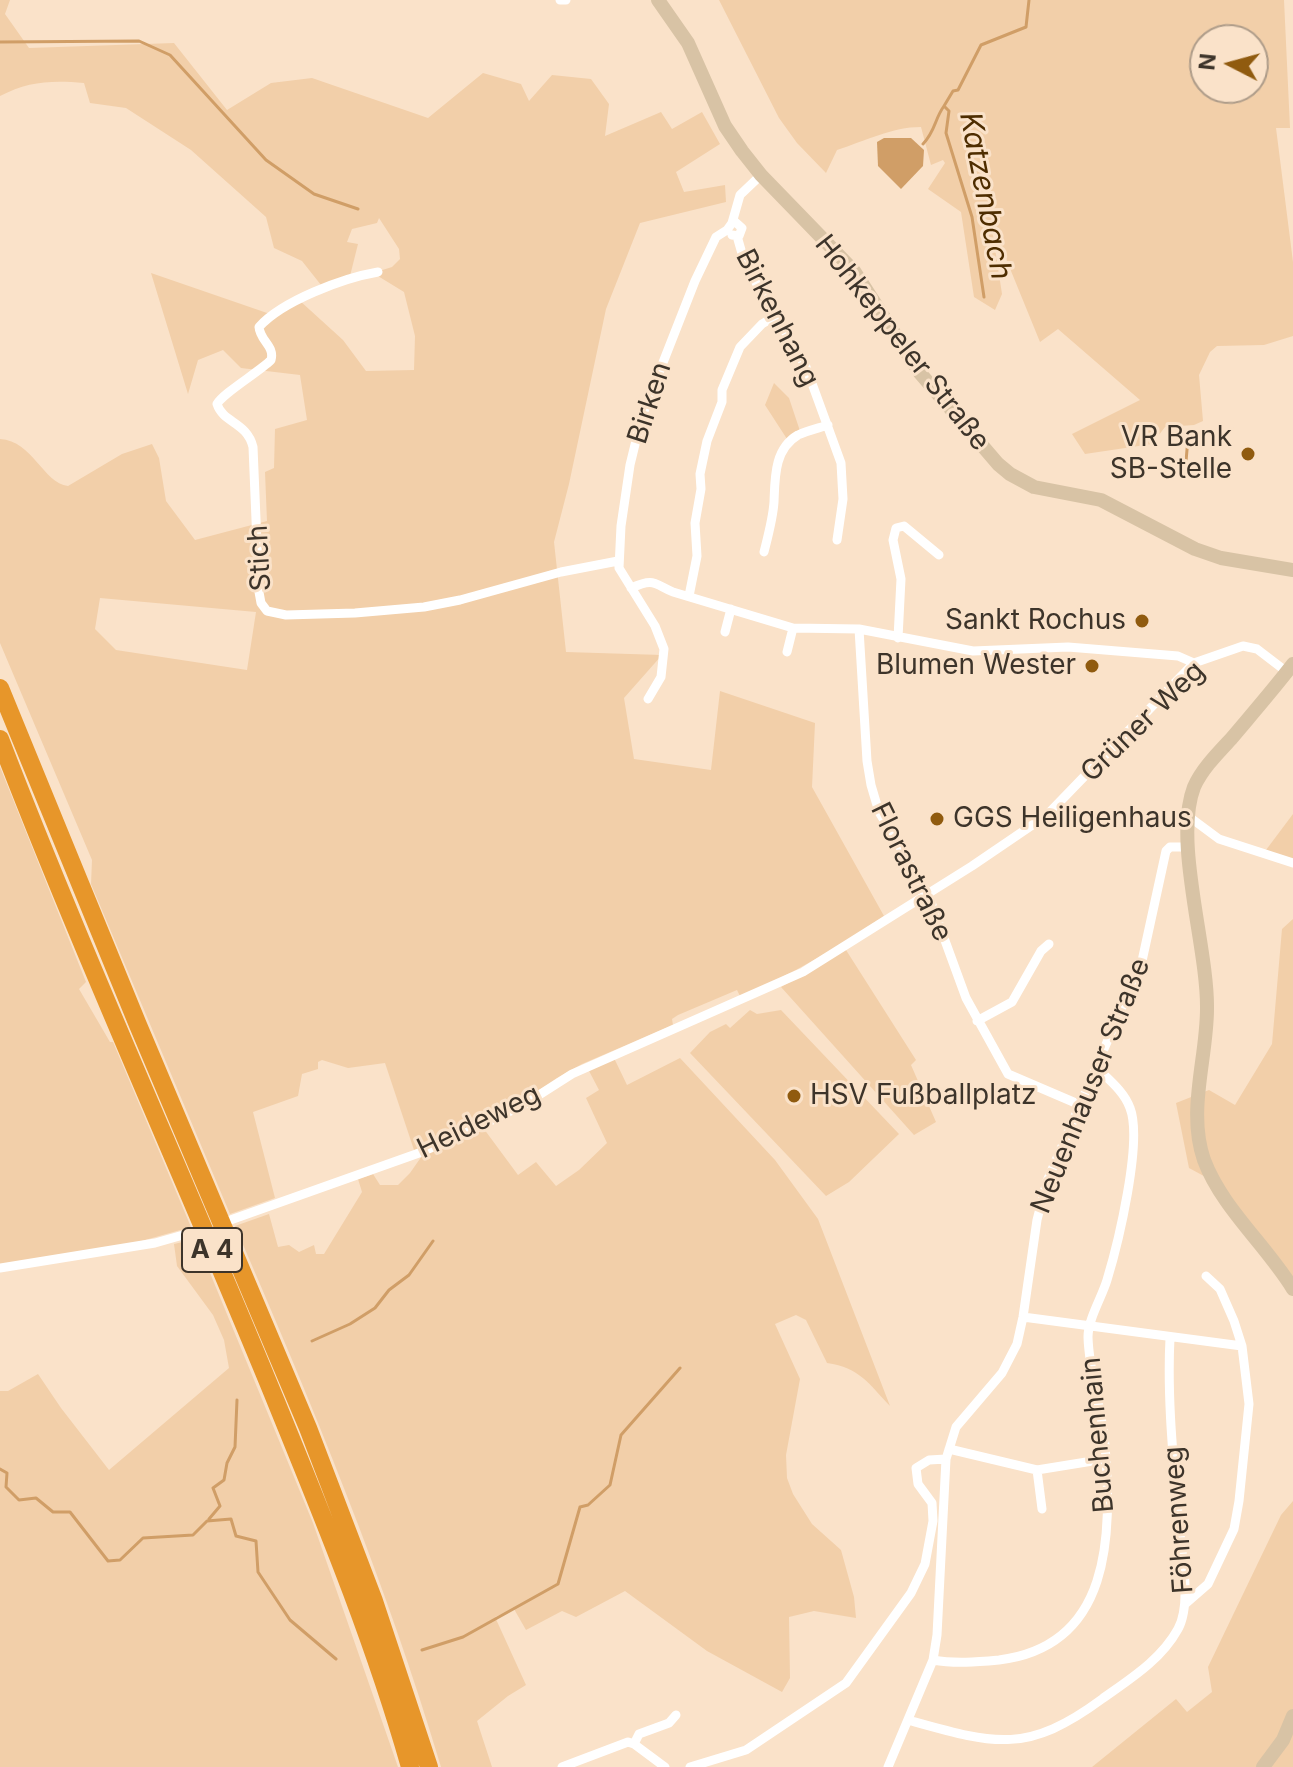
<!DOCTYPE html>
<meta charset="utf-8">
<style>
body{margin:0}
#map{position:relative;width:1293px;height:1767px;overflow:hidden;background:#fae2c9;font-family:Inter,sans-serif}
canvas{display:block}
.north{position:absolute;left:1189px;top:24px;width:80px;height:80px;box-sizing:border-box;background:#fae2c9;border:2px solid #ae9c89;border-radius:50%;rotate:276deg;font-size:22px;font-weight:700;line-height:32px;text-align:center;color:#3d342a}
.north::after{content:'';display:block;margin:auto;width:28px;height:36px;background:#905b0f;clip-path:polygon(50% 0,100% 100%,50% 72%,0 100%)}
</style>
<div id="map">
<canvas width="1293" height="1767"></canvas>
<div class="north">N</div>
</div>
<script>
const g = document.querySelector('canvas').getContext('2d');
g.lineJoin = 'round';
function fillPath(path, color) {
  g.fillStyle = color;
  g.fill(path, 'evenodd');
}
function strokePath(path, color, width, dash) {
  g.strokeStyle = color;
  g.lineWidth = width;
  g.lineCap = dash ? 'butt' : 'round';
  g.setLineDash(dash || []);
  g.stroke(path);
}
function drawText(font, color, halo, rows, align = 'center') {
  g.font = font + ' Inter,sans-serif';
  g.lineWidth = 6;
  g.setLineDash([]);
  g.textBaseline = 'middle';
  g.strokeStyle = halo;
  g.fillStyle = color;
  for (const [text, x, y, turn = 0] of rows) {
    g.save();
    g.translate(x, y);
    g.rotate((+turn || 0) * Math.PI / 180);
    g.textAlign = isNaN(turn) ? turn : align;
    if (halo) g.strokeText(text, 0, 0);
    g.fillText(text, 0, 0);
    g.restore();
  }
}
const green = new Path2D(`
 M0 0H10L5 14 29 48 174 43 227 110 271 83 312 78 428 118 483 73 521 84 529 101 552 75 591 79 609 104 605 136 661 112 672 129 702 112 720 144 676 172 684 192 725 185 726 202 640 223 606 309 569 484 554 542 566 652 662 655 624 698 634 759 711 770 720 691 815 723 812 787 884 916C838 947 792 975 740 996L737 990 678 1015 672 1019 673 1025 582 1064 557 1078 530 1096 456 1133 414 1150 385 1063 348 1068 322 1060 318 1062V1069L302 1074 298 1096 253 1112 275 1198 230 1214 91 884 92 860 0 643V439C33 441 43 483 68 486L122 454 152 444 159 458 166 501 195 540 267 521 265 472 274 468 275 429 307 420 300 375 241 368 223 350 198 360 188 394 151 273 270 314 299 300 343 340 366 371 414 370 415 336 404 292 373 273 392 267 400 259 399 249 379 218 377 223 352 229 347 242 358 244 350 276 321 285 302 261 274 248 266 217 191 150 126 108 90 103 84 83C53 80 28 81 0 96ZM100 598 256 612 247 670 116 650 95 629Z
 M719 0H1284L1290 128H1276L1293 262V336L1264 345 1217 346 1210 352 1199 375 1203 421 1194 425 1165 427 1152 444 1085 454 1072 434 1140 400 1058 329 1040 342 991 222 1002 294 995 310 974 297 961 212 928 189 945 163 943 160 931 165 921 127C892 127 865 141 837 150L826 173 797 143 779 118ZM1253 40V88H1205V40Z
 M774 383 789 398 800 431 787 439 765 405Z
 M0 767 86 982 79 989 110 1042H113L191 1227 138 1242 0 1265Z
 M1293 814V860L1266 850Z
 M1293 919V1289L1213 1181 1189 1168 1176 1103 1209 1090 1235 1105 1272 1044 1282 929Z
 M846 950 916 1060 911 1065 936 1122 914 1135 781 987Z
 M750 1010 757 1014 781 1010 899 1134 849 1182 826 1196 690 1053 710 1032 726 1024 730 1028Z
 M614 1058 627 1085 680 1058 775 1160 818 1219 890 1406C868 1383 860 1368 827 1363L806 1320 796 1315 775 1324 800 1379 786 1455 787 1478 793 1494 812 1524 841 1550 854 1597 856 1618 814 1611 789 1617 790 1678 782 1692 707 1651 625 1591 576 1617 562 1611 526 1630 514 1609 495 1617 526 1685 508 1696 477 1721 492 1767H441C386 1582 312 1404 235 1226L269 1214 278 1247 289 1245 299 1252 314 1245 316 1254H324L362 1192 358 1179 373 1174 380 1185H398L410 1173 424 1153 484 1129 518 1175 536 1162 556 1186 579 1170 607 1143 586 1098 599 1090 588 1069Z
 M196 1239 313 1523 398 1767H0V1391H8L38 1374 61 1408 109 1470 229 1368 224 1340 213 1315 177 1266 174 1244Z
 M1293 1501V1767H1092L1176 1699 1187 1712 1212 1692 1208 1667 1281 1515Z`);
const water = new Path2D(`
 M884 138H911L924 150 923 166 901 189 878 166 877 142Z`);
const stream = new Path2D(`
 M0 42 139 41 170 55 266 160 314 194 358 209
 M923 144C936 130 934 120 944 106
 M984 297 972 217 946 133 949 111 944 106 953 91 958 90 981 45 1026 27 1029 0
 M1185 473 1188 438
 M312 1341 350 1324 375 1308 389 1290 409 1275 433 1241
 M0 1469 7 1473 6 1487 19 1500 36 1498 53 1512H70L108 1561 120 1560 143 1538 193 1535 207 1521 231 1519 236 1536 256 1541 258 1572 290 1620 336 1659
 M209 1519 220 1506 213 1488 224 1480 227 1463 235 1447 237 1400
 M422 1650 463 1637 558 1584 580 1507 588 1505 610 1485 621 1435 680 1368`);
const street = new Path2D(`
 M560 0H566
 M732 235 739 236 742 228 733 220
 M737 236 745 264 806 367 841 463 843 499 837 540
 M378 272C343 278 282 301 259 327 260 341 275 346 271 360 259 372 223 393 217 404 223 423 247 422 253 447L259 592 261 603 267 611 286 615 355 613 424 607 460 600 561 572 618 561
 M764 552C768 536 773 518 774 502 775 478 774 449 798 435 807 431 819 428 828 425
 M631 588C654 578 653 583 673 592L793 628 859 629 973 651 1068 647 1178 656 1194 663
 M689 596 697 556 695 523 701 489 700 474 707 441 722 402V390L740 347 762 324 777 315
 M859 629 867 761 871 785 879 812 928 894 966 998 1008 1074 1078 1104
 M725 632 731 609
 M898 638 901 579 893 540 896 528 904 526 939 555
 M787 652 793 628
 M648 699 661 677 664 649 655 626 619 568 621 526 630 465 642 416 695 281 716 237 727 230 732 223 740 195 761 175
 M1188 816 1219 839 1293 863
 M977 1021 1012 1002 1041 951 1049 944
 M222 1223 419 1153 470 1131 525 1104 572 1074 803 972 972 866 1047 815 1194 663 1243 646 1257 649 1287 672
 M0 1268 155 1243 204 1229
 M1023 1317 1242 1346
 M949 1449 1037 1470 1105 1459
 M1037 1470 1042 1509
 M1185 1604 1208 1584 1234 1529 1239 1501 1249 1404 1242 1346 1234 1321 1220 1289 1206 1276
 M933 1660C955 1664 977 1662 999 1660 1112 1646 1112 1535 1105 1445 1102 1409 1089 1373 1088 1337 1088 1319 1102 1297 1107 1280 1118 1244 1143 1141 1130 1108 1124 1091 1108 1079 1096 1067
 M908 1720C994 1744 1026 1755 1102 1699 1130 1679 1161 1660 1178 1629 1193 1602 1180 1546 1178 1515 1173 1456 1167 1396 1170 1338
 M634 1744 665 1767
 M562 1767 628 1742 634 1744 639 1734 669 1723 676 1715
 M690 1767 746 1750 846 1683 911 1593 925 1564 933 1521 932 1503 918 1484 916 1468 929 1460 946 1459
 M888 1767 933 1660 937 1635 946 1459 956 1427 1002 1373 1017 1344 1023 1317 1037 1220 1047 1181 1142 961 1166 851 1170 847H1188`);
const secondary = new Path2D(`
 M658 0 688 43 725 126 742 151 761 175 854 271 920 373 998 464 1010 474 1034 487 1101 500 1195 549 1221 558 1293 570
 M1293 664C1273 690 1252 714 1231 739 1218 753 1202 769 1194 787 1173 841 1208 948 1207 1009 1207 1058 1187 1111 1204 1160 1222 1208 1266 1245 1293 1289
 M1263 1767 1283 1740 1293 1716`);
const highway = new Path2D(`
 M0 688 138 1025 308 1428 374 1601 429 1767
 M0 739C86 963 186 1181 277 1404 325 1522 375 1643 410 1767`);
const markers = [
 [1248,454,8,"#905b0f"],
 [1142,621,8,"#905b0f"],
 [1092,666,8,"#905b0f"],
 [937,819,8,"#905b0f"],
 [794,1096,8,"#905b0f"]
];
const shields = [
 [212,1250,60]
];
const shieldNames = [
 ["A 4",212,1250]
];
const streetNames = [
 ["Birkenhang",777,318,63],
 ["Hohkeppeler Straße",902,343,52],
 ["Birken",650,403,-72],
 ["Stich",260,558,-93],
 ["Grüner Weg",1143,722,-44],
 ["Florastraße",911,872,64],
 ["Neuenhauser Straße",1091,1086,-68],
 ["Heideweg",479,1122,-26],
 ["Buchenhain",1098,1435,-95],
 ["Föhrenweg",1179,1520,-94]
];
const poiNames = [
 ["VR Bank",1232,438],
 ["SB-Stelle",1232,470],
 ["Sankt Rochus",1126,621],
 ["Blumen Wester",1076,666],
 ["GGS Heiligenhaus",953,819,"left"],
 ["HSV Fußballplatz",810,1096,"left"]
];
const waterNames = [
 ["Katzenbach",985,196,79]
];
fillPath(green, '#f2cfa9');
fillPath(water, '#d09e67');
strokePath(stream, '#d09e67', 3);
strokePath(street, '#fff', 9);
strokePath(secondary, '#d8c3a5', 14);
strokePath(highway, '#e7962a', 18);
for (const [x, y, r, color] of markers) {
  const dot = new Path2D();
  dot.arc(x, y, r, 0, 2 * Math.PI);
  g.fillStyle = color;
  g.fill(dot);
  strokePath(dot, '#fae2c9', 3);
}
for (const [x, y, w] of shields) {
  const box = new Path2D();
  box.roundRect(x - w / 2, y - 22, w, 44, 6);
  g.fillStyle = '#fae2c9';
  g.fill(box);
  strokePath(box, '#3d342a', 2);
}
drawText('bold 26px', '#3d342a', null, shieldNames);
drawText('28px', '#3d342a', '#fae2c9', streetNames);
drawText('28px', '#3d342a', '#fae2c9', poiNames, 'right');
drawText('italic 30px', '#4e2d00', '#fae2c9', waterNames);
</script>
